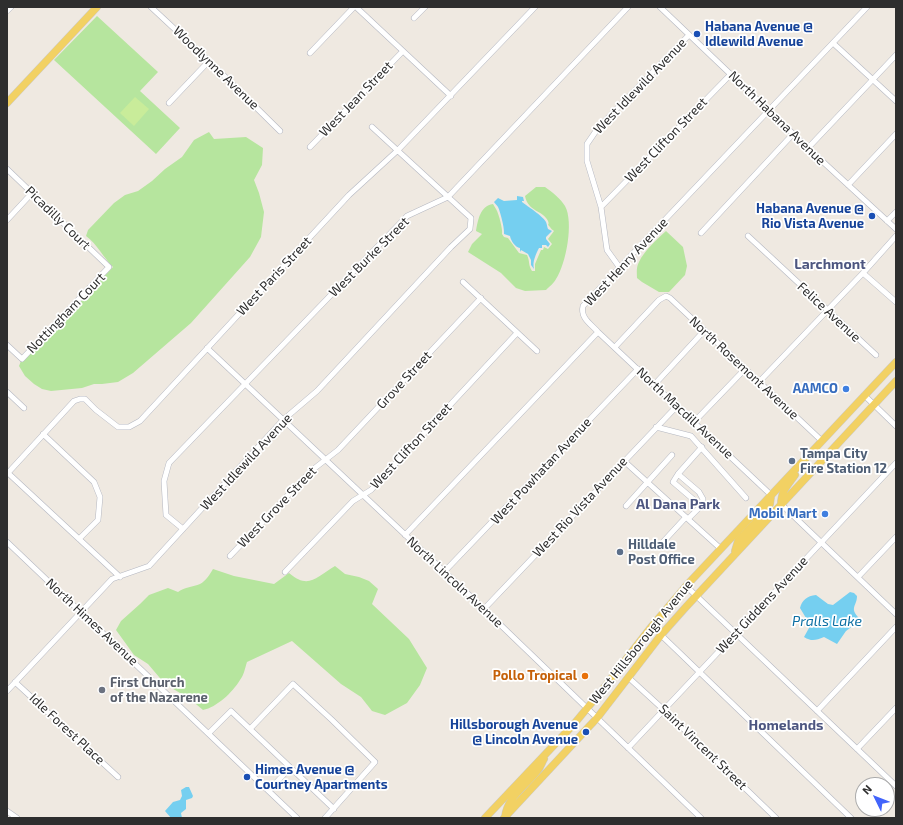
<!DOCTYPE html>
<style>
body{margin:0}
#map{position:relative;width:903px;height:825px;overflow:hidden;background:#efe9e1;font-family:"Exo 2",sans-serif}
canvas{display:block}
.frame{position:absolute;inset:0;border:8px solid #2e2e2e;pointer-events:none}
.north{position:absolute;left:855px;top:777px;width:40px;height:40px;box-sizing:border-box;background:#fff;border:1px solid #ababab;border-radius:50%;rotate:313deg;font-size:11px;font-weight:700;line-height:16px;text-align:center;color:#2e2e2e}
.north::after{content:'';display:block;margin:auto;width:14px;height:18px;background:#4264fb;clip-path:polygon(50% 0,100% 100%,50% 72%,0 100%)}
</style>
<div id="map">
<canvas width="903" height="825"></canvas>
<div class="frame"></div>
<div class="north">N</div>
</div>
<script>
const g = document.querySelector('canvas').getContext('2d');
g.lineJoin = 'round';
function fillPath(path, color) {
  g.fillStyle = color;
  g.fill(path, 'evenodd');
}
function strokePath(path, color, width, dash) {
  g.strokeStyle = color;
  g.lineWidth = width;
  g.lineCap = dash ? 'butt' : 'round';
  g.setLineDash(dash || []);
  g.stroke(path);
}
function drawText(font, color, halo, rows, align = 'center') {
  g.font = font + ' "Exo 2",sans-serif';
  g.lineWidth = 3.5;
  g.setLineDash([]);
  g.textBaseline = 'middle';
  g.strokeStyle = halo;
  g.fillStyle = color;
  for (const [text, x, y, turn = 0] of rows) {
    g.save();
    g.translate(x, y);
    g.rotate((+turn || 0) * Math.PI / 180);
    g.textAlign = isNaN(turn) ? turn : align;
    if (halo) g.strokeText(text, 0, 0);
    g.fillText(text, 0, 0);
    g.restore();
  }
}
const green = new Path2D(`
 M97 16 158 72 140 91 180 128 156 154 54 60Z
 M209 132 214 139 246 137 263 148 262 165 254 180 259 193 264 212 261 237 250 257 191 323 133 373 118 382 102 384H94L82 388 51 391 42 389 34 384 25 376 19 366 21 361 22 362 57 327 113 267C103 257 97 244 86 236L88 230 114 203 125 195 138 191 152 181 165 169 182 157 194 140Z
 M536 187H545C552 192 561 199 565 206 574 222 566 264 556 279 554 283 549 287 546 290L525 291 516 288 501 273 468 252 472 244 482 234 476 231C478 220 480 206 493 204 494 206 495 207 496 209 499 214 503 230 502 234L504 237 508 238 519 253 527 255C530 261 528 265 532 271H535V264L541 250H543L544 247 548 249 552 244 548 239 554 231C553 230 551 229 550 227 546 223 550 226 548 221 543 210 528 212 525 196Z
 M666 231 683 247 687 266 685 275 669 292H659L642 282 637 278C637 273 636 267 639 262 644 251 657 239 666 231Z
 M335 566 345 574 359 577 369 581 378 589 372 604 409 639 427 668 420 685 407 703 385 715 372 711 361 697 341 684 292 641 247 662C245 668 244 675 240 680 232 693 217 707 203 710L190 699 165 684 148 664 134 655 116 630 121 621 140 604 149 595 168 588 178 592C185 587 193 587 200 584 206 581 210 574 213 569L234 576 274 584 289 573C309 590 316 577 335 566Z`);
const pitch = new Path2D(`
 M135 97 149 109 134 126 120 113Z`);
const water = new Path2D(`
 M517 196 523 197 524 201H522V202C527 206 543 216 546 222 547 224 547 227 548 229L552 231 546 237V239L550 244 548 247 546 245H542V248H539C536 254 532 262 534 269L531 265V260L528 254 521 250 520 252V248C515 247 511 241 510 236L504 234C505 229 500 211 498 207 497 205 495 204 494 202L498 198 504 201 517 200Z
 M850 592 854 593 857 596C857 606 849 608 859 618L858 622 846 631 837 644 824 637C816 640 812 642 804 637L809 628V623L800 608C802 600 807 596 816 595L828 604 833 605Z
 M186 787H189L193 796 192 798 186 800V809L181 813 182 818H171L165 811 173 802 180 800 182 796 181 790Z`);
const minor = new Path2D(`
 M151 7 209 61 280 131
 M356 7 451 96
 M660 7 808 148 896 229
 M7 11 11 7
 M414 18 425 7
 M833 43 896 101
 M310 53 354 7
 M169 103 209 61
 M310 147 403 51
 M808 148 896 55
 M7 169 109 267 22 359 7 345
 M848 185 896 134
 M601 207 731 74
 M7 220 32 193
 M887 221 896 212
 M701 233 793 134
 M748 236 876 355
 M620 268 607 250 601 207 587 161V144L598 128 689 35
 M863 273 896 302
 M463 282 537 351
 M615 347 659 300 666 296 670 298 822 441
 M207 348 484 609 701 818
 M759 382 863 273 896 236
 M654 385 704 331
 M7 392 24 408
 M864 395 896 426
 M694 422 745 369
 M656 427 691 436 746 498
 M43 434 94 482 100 497 98 520 79 539
 M624 461 721 549
 M8 473 120 577
 M7 474 74 401 80 399H85L96 410 118 427H129L140 421 349 195 398 150 535 7
 M678 474 699 492 703 499 701 506 688 519
 M771 495 598 332C591 324 580 318 583 306L867 7
 M781 504 896 614
 M626 506 672 455
 M701 506 673 482 678 474 702 447
 M183 529 166 515 164 481 169 463 407 216 448 197 628 7
 M405 535 598 332
 M7 542 297 818
 M663 542 686 517
 M230 556 311 471 338 450 481 298
 M285 572 353 501 371 490 517 333
 M444 572 638 369
 M858 577 896 537
 M686 586 896 786
 M484 609 677 406
 M661 635 851 818
 M629 678 664 710 776 818
 M15 682 118 777
 M7 691 112 579 149 566 283 420 317 391 451 247 470 229 471 218 372 127
 M817 711 896 627
 M250 729 293 684 332 720 375 762 325 818
 M209 733 231 711 334 809
 M628 748 896 463
 M857 749 896 708
 M269 790 290 768
 M7 811 17 818`);
const major = new Path2D(`
 M7 103 97 7
 M781 504C781 491 788 485 795 475
 M735 551 738 541 757 521 770 504 771 496
 M505 817C507 797 527 785 538 770 541 767 542 762 544 759
 M485 818 574 724 603 689 652 626 686 586 896 362
 M504 818 597 718 661 635 685 608 896 381`);
const markers = [
 [697,34,4,"#1a4fb4"],
 [872,216,4,"#1a4fb4"],
 [846,389,4,"#3f7fe0"],
 [792,461,4,"#5c6f8a"],
 [825,514,4,"#3f7fe0"],
 [620,552,4,"#5c6f8a"],
 [585,676,4,"#e8710a"],
 [102,690,4,"#6b7280"],
 [586,732,4,"#1a4fb4"],
 [247,777,4,"#1a4fb4"]
];
const transitNames = [
 ["Habana Avenue @",705,27],
 ["Idlewild Avenue",705,42],
 ["Habana Avenue @",864,209,"right"],
 ["Rio Vista Avenue",864,224,"right"],
 ["Hillsborough Avenue",578,725,"right"],
 ["@ Lincoln Avenue",578,740,"right"],
 ["Himes Avenue @",255,770],
 ["Courtney Apartments",255,785]
];
const streetNames = [
 ["Woodlynne Avenue",216,68,44],
 ["West Idlewild Avenue",640,86,-46],
 ["West Jean Street",356,99,-46],
 ["North Habana Avenue",777,118,44],
 ["West Clifton Street",666,140,-46],
 ["Picadilly Court",58,218,44],
 ["West Burke Street",369,257,-45],
 ["West Henry Avenue",626,262,-47],
 ["West Paris Street",274,276,-47],
 ["Felice Avenue",829,312,43],
 ["Nottingham Court",66,313,-46],
 ["North Rosemont Avenue",744,368,43],
 ["Grove Street",404,380,-47],
 ["North Macdill Avenue",685,413,43],
 ["West Clifton Street",411,446,-47],
 ["West Idlewild Avenue",246,462,-47],
 ["West Powhatan Avenue",541,471,-47],
 ["West Grove Street",277,507,-46],
 ["West Rio Vista Avenue",580,507,-47],
 ["North Lincoln Avenue",455,582,43],
 ["West Giddens Avenue",762,605,-47],
 ["North Himes Avenue",92,622,43],
 ["West Hillsborough Avenue",641,642,-51],
 ["Idle Forest Place",67,729,43],
 ["Saint Vincent Street",703,747,44]
];
const shopNames = [
 ["AAMCO",838,389],
 ["Mobil Mart",817,514]
];
const serviceNames = [
 ["Tampa City",800,454],
 ["Fire Station 12",800,469],
 ["Hilldale",628,545],
 ["Post Office",628,560]
];
const foodNames = [
 ["Pollo Tropical",577,676]
];
const worshipNames = [
 ["First Church",110,683],
 ["of the Nazarene",110,698]
];
const neighbourhoodNames = [
 ["Larchmont",830,264],
 ["Al Dana Park",678,504],
 ["Homelands",786,725]
];
const waterNames = [
 ["Pralls Lake",827,621]
];
fillPath(green, '#b6e59e');
fillPath(pitch, '#c9ec9a');
fillPath(water, '#75cff0');
strokePath(minor, '#b4b7c1', 6);
strokePath(major, '#c9c9c9', 8);
strokePath(minor, '#fff', 5);
strokePath(major, '#f2d163', 7);
for (const [x, y, r, color] of markers) {
  const dot = new Path2D();
  dot.arc(x, y, r, 0, 2 * Math.PI);
  g.fillStyle = color;
  g.fill(dot);
  strokePath(dot, '#fff', 1.5);
}
drawText('bold 13px', '#164399', '#fff', transitNames, 'left');
drawText('13px', '#2e2e2e', '#fff', streetNames);
drawText('bold 13px', '#366cbe', '#fff', shopNames, 'right');
drawText('bold 13px', '#4e5e75', '#fff', serviceNames, 'left');
drawText('bold 13px', '#c56008', '#fff', foodNames, 'right');
drawText('bold 13px', '#5b616d', '#fff', worshipNames, 'left');
drawText('bold 14px', '#4d5680', '#fff', neighbourhoodNames);
drawText('italic 14px', '#0d6fa3', '#fff', waterNames);
</script>
